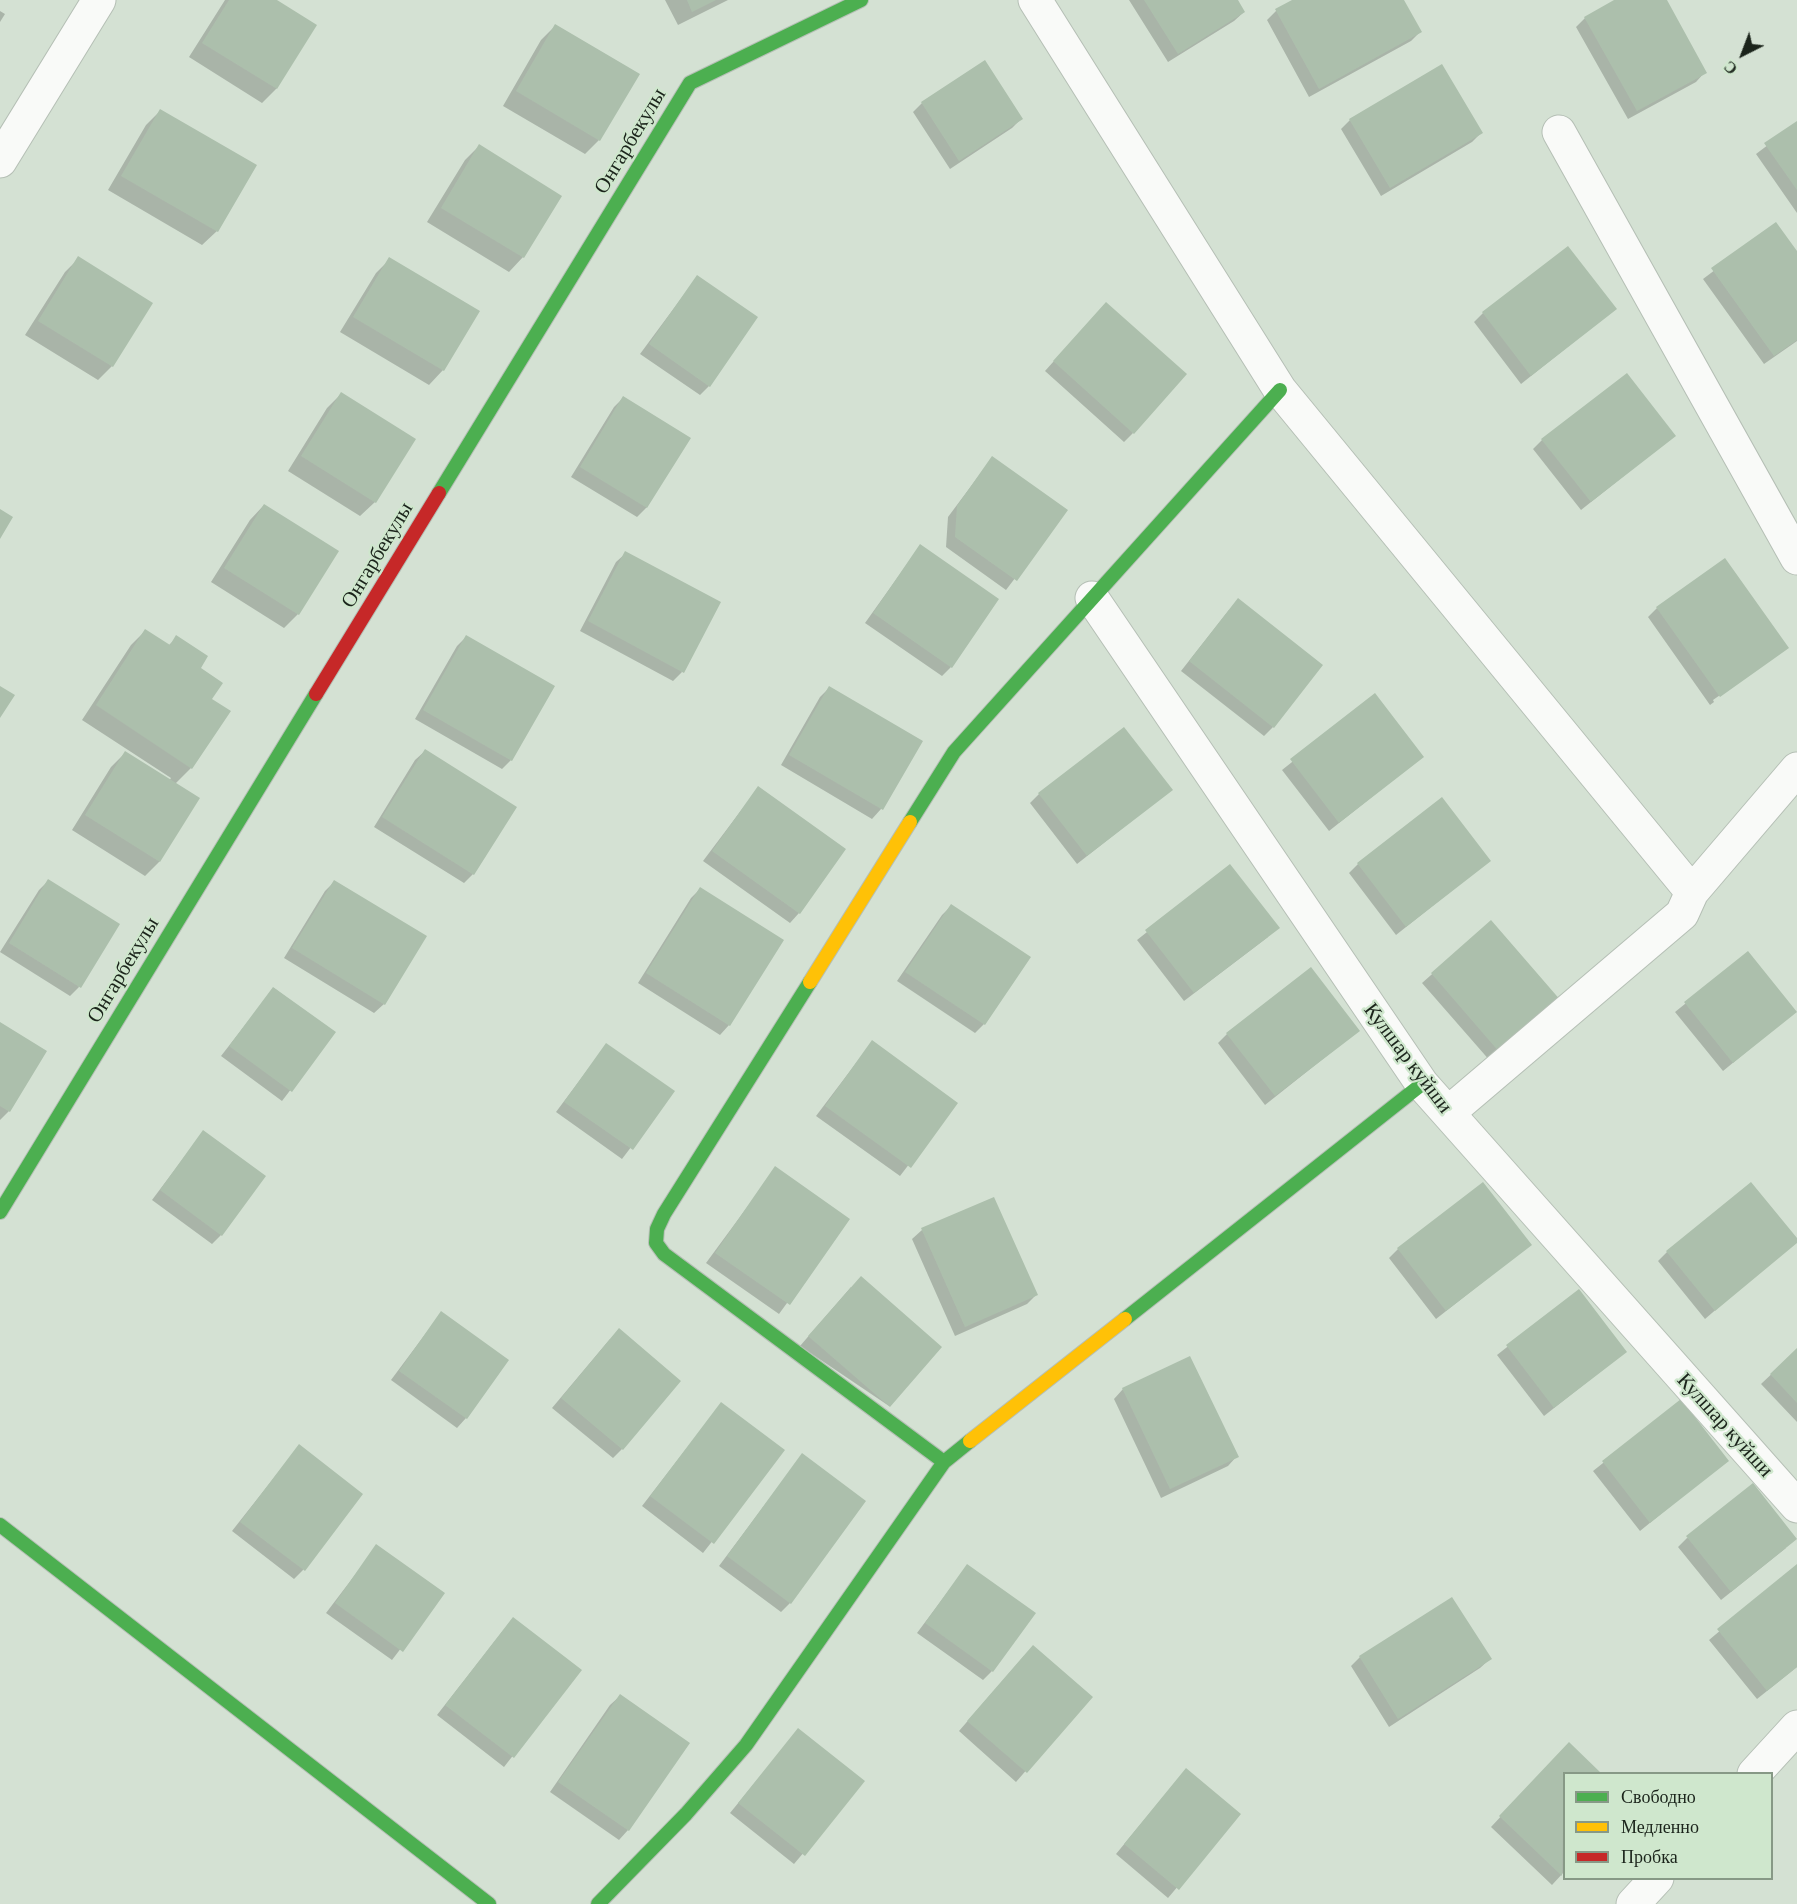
<!DOCTYPE html>
<html>
<head>
<meta charset="utf-8">
<style>
	body { margin:0 }
	#map { position:relative; width:1797px; height:1904px; overflow:hidden; background:#d4e1d3; font-family:"Crimson Pro",serif }
	canvas { display:block }
	.legend { position:absolute; left:1563px; top:1772px; width:210px; height:108px; box-sizing:border-box; background:#cfe7cd; border:2px solid #879986; margin:0; padding:8px 10px; list-style:none; font-size:18px; color:#1b241b }
	.legend li { display:flex; align-items:center; gap:12px; height:30px }
	.legend b { width:30px; border:2px solid #879986 }
	.north { position:absolute; left:1713px; top:24px; width:60px; height:60px; -webkit-text-stroke:4px #cfe7cd; paint-order:stroke; rotate:222deg; font-size:16px; font-weight:700; line-height:24px; text-align:center; color:#1b241b }
	.north::after { content:''; display:block; margin:auto; width:21px; height:27px; background:#1b241b; clip-path:polygon(50% 0,100% 100%,50% 72%,0 100%) }
</style>
</head>
<body>
<div id="map">
<canvas width="1797" height="1904"></canvas>
<ul class="legend">
<li><b style="height:8px;background:#4caf50"></b>Свободно</li>
<li><b style="height:8px;background:#ffc107"></b>Медленно</li>
<li><b style="height:8px;background:#c62828"></b>Пробка</li>
</ul>
<div class="north">С</div>
</div>
<script>
const ctx = document.querySelector('canvas').getContext('2d');
ctx.lineJoin = 'round';
function fillPath(path, color) { ctx.fillStyle = color; ctx.fill(path, 'evenodd'); }
const poly = rows => new Path2D(rows.map(r => 'M' + r).join(''));
function stroke(path, color, width, dash) { ctx.strokeStyle = color; ctx.lineWidth = width; ctx.lineCap = dash ? 'butt' : 'round'; ctx.setLineDash(dash || []); ctx.stroke(path); }
function label(font, color, halo, rows, align = 'center') {
  ctx.font = font + ' "Crimson Pro",serif'; ctx.lineWidth = 4.5; ctx.setLineDash([]); ctx.textBaseline = 'middle'; ctx.strokeStyle = halo; ctx.fillStyle = color; for (const [text, x, y, turn = 0] of rows) {
    ctx.save(); ctx.translate(x, y); ctx.rotate((+turn || 0) * Math.PI / 180); ctx.textAlign = isNaN(turn) ? turn : align; if (halo) ctx.strokeText(text, 0, 0); ctx.fillText(text, 0, 0); ctx.restore();
  }
}
fillPath(poly([
	[225,0,274,0,315,26,276,89,262,103,189,57],
	[665,0,728,0,678,25],
	[1129,0,1236,0,1244,12,1234,21,1168,62],
	[1295,0,1402,0,1420,32,1411,41,1309,97,1267,20,1276,11],
	[1618,0,1665,0,1705,72,1696,82,1628,119,1576,27,1585,18],
	[0,11,5,14,0,22],
	[555,26,599,140,585,154,503,106,541,40],
	[922,103,1021,119,1012,128,950,169,913,112],
	[160,111,217,231,202,245,108,190,146,125],
	[1350,120,1481,133,1472,142,1381,196,1341,129],
	[1797,123,1797,213,1756,154],
	[479,146,560,196,523,257,509,272,427,222,465,160],
	[1776,224,1797,253,1797,341,1764,364,1703,279],
	[79,258,112,366,98,380,25,335,65,272],
	[390,259,478,311,443,370,429,385,340,332,376,273],
	[697,277,709,386,700,395,640,354],
	[1615,309,1521,384,1474,322,1483,313],
	[1097,313,1133,433,1124,442,1045,371],
	[341,394,414,439,375,502,360,516,288,471,327,408],
	[623,398,688,438,646,508,637,517,571,477,614,407],
	[1674,436,1581,510,1533,449,1542,440],
	[992,458,1066,511,1006,590,946,547,948,517],
	[264,505,298,614,284,628,211,582,250,520],
	[920,546,951,667,942,676,865,623],
	[626,553,682,672,673,681,580,631,616,562],
	[1657,608,1787,648,1713,700,1714,702,1710,705,1648,617],
	[1229,610,1273,727,1264,736,1181,671],
	[145,631,168,646,177,637,199,668,210,699,191,768,175,784,198,799,159,862,145,876,72,830,111,767,125,753,169,781,171,778,82,720,131,645],
	[466,637,511,760,502,769,415,719,457,646],
	[829,688,921,742,881,809,872,819,781,765,820,697],
	[1375,696,1422,757,1329,831,1282,770],
	[425,751,473,874,464,883,374,827,415,760],
	[758,788,799,913,790,923,703,861],
	[1171,790,1077,864,1030,803,1039,794],
	[1489,861,1396,935,1349,873,1358,864],
	[1230,866,1268,937,1184,1001,1137,940],
	[48,881,79,987,70,996,0,952,39,890],
	[334,882,384,1004,374,1013,284,958,325,891],
	[700,889,729,1025,720,1035,638,983,691,898],
	[951,906,984,1024,975,1033,897,981,942,915],
	[1491,922,1560,1002,1491,1062,1422,983],
	[1748,953,1795,1012,1723,1071,1675,1012],
	[274,988,334,1033,282,1101,221,1056],
	[0,1024,9,1111,0,1120],
	[1358,1031,1265,1105,1218,1043,1227,1034],
	[872,1042,956,1103,900,1176,816,1116],
	[606,1045,673,1092,622,1159,556,1112],
	[203,1132,221,1235,212,1244,152,1200],
	[776,1168,848,1219,779,1314,706,1263],
	[993,1199,1036,1295,1027,1304,955,1336,912,1239,922,1230],
	[1797,1240,1705,1319,1658,1261,1667,1252],
	[1530,1245,1436,1319,1389,1258,1398,1249],
	[851,1287,889,1406,800,1346],
	[1578,1291,1625,1352,1544,1416,1497,1355],
	[441,1313,466,1418,457,1428,391,1380],
	[610,1339,622,1449,613,1458,552,1408],
	[1797,1350,1797,1422,1761,1384],
	[1123,1389,1237,1456,1228,1466,1161,1498,1114,1399],
	[1681,1401,1727,1460,1640,1531,1593,1471],
	[721,1404,783,1451,703,1553,642,1506],
	[299,1446,303,1570,294,1579,232,1531],
	[802,1455,790,1603,781,1612,719,1566],
	[1687,1538,1786,1548,1721,1600,1678,1547],
	[377,1546,443,1593,392,1660,326,1613],
	[967,1566,992,1671,983,1680,917,1633],
	[1797,1566,1797,1667,1757,1699,1709,1640],
	[513,1618,580,1670,504,1767,437,1715],
	[1024,1656,1090,1697,1016,1782,959,1731],
	[1360,1657,1490,1659,1480,1668,1389,1727,1351,1666],
	[620,1696,688,1743,628,1830,619,1840,550,1792,610,1705],
	[798,1730,863,1782,794,1864,730,1813],
	[1560,1753,1564,1774,1564,1872,1552,1885,1491,1827],
	[1177,1780,1239,1814,1168,1898,1116,1854]
]), '#0003');
fillPath(poly([
	[229,0,277,0,317,25,277,89,202,43],
	[687,0,716,0,692,12],
	[1144,0,1238,0,1245,12,1178,54],
	[1292,0,1404,0,1422,32,1319,89,1275,9],
	[1614,0,1667,0,1707,73,1637,111,1584,17],
	[555,24,640,74,600,141,516,91],
	[985,60,1023,119,959,161,921,102],
	[1442,64,1483,133,1390,188,1349,119],
	[160,109,257,165,218,232,121,176],
	[1797,121,1797,190,1764,143],
	[479,144,562,196,524,258,441,208],
	[1776,222,1797,251,1797,340,1774,356,1711,268],
	[1568,246,1617,309,1531,376,1482,312],
	[78,256,153,303,113,367,38,321],
	[389,257,480,311,444,371,353,317],
	[697,275,758,317,710,387,649,344],
	[1106,302,1187,374,1134,434,1053,361],
	[1627,373,1676,436,1591,502,1541,439],
	[341,392,416,439,376,503,301,456],
	[623,396,691,438,647,508,580,467],
	[992,456,1068,510,1017,581,955,537,957,506],
	[264,504,339,551,299,615,224,568],
	[0,509,13,517,0,539],
	[920,544,999,599,952,668,873,613],
	[625,551,721,602,684,673,588,621],
	[1725,558,1789,648,1720,697,1656,607],
	[1238,598,1323,665,1274,728,1189,661],
	[145,629,170,645,176,635,208,656,201,668,223,683,212,699,231,711,192,769,96,705],
	[466,635,555,686,512,761,423,710],
	[0,686,15,695,0,718],
	[829,686,923,741,883,810,789,755],
	[1375,693,1424,757,1339,823,1290,759],
	[1124,727,1173,790,1087,856,1038,793],
	[425,749,517,807,474,875,382,817],
	[125,751,200,798,160,862,85,815],
	[758,786,846,849,800,914,712,851],
	[1442,797,1491,861,1406,927,1357,863],
	[1230,864,1280,928,1194,993,1145,930],
	[48,879,120,924,81,988,9,943],
	[334,880,427,936,385,1005,292,948],
	[700,887,784,940,730,1026,646,973],
	[951,904,1031,957,985,1025,905,972],
	[1491,920,1562,1002,1501,1054,1431,973],
	[1748,951,1797,1012,1733,1063,1684,1002],
	[1311,967,1360,1031,1275,1096,1226,1033],
	[273,987,336,1032,292,1092,229,1046],
	[0,1022,47,1051,10,1112,0,1106],
	[872,1040,958,1103,911,1168,825,1106],
	[606,1043,675,1091,633,1150,564,1102],
	[203,1130,266,1176,222,1236,160,1190],
	[775,1166,850,1219,790,1305,715,1253],
	[1483,1182,1532,1245,1446,1311,1397,1248],
	[1751,1182,1797,1238,1797,1243,1715,1311,1666,1251],
	[994,1197,1038,1295,965,1327,921,1228],
	[861,1276,942,1347,890,1407,808,1336],
	[1579,1289,1627,1352,1554,1408,1506,1345],
	[441,1311,509,1360,467,1419,399,1371],
	[619,1328,681,1381,623,1450,561,1398],
	[1797,1348,1797,1403,1770,1374],
	[1190,1356,1239,1457,1170,1489,1122,1388],
	[1681,1399,1729,1461,1650,1523,1602,1461],
	[721,1402,785,1450,714,1544,650,1496],
	[299,1444,363,1494,305,1571,240,1522],
	[802,1453,866,1501,791,1604,727,1556],
	[1753,1483,1797,1539,1731,1592,1686,1536],
	[376,1544,445,1593,403,1652,335,1603],
	[967,1564,1036,1613,993,1672,925,1623],
	[1797,1564,1797,1667,1767,1691,1717,1629],
	[1452,1597,1492,1659,1398,1719,1359,1656],
	[513,1617,582,1670,514,1758,445,1705],
	[1033,1645,1093,1697,1027,1773,967,1721],
	[620,1694,690,1743,629,1831,558,1782],
	[798,1728,865,1781,805,1856,738,1803],
	[1569,1742,1602,1774,1564,1774,1562,1876,1499,1816],
	[1186,1768,1241,1814,1179,1890,1124,1844]
]), '#acbfac');
const street = poly([
	[1035,0,1280,390,1692,892],
	[1559,132,1797,558],
	[0,161,99,0],
	[1092,598,1422,1084,1797,1506],
	[1448,1113,1682,914,1692,892,1797,769],
	[1754,1774,1797,1727],
	[1633,1904,1657,1878]
]);
const fast = poly([
	[439,493,690,83,861,0],
	[910,822,954,752,1280,390],
	[810,982,664,1214,657,1229,656,1243,664,1254,944,1462],
	[0,1212,316,694],
	[1125,1319,1422,1084],
	[0,1525,489,1904],
	[598,1904,686,1814,746,1745,944,1462,970,1441]
]);
const slow = poly([
	[810,982,910,822],
	[970,1441,1125,1319]
]);
const jam = poly([
	[316,694,439,493]
]);
stroke(street, '#b5bfb5', 35);
stroke(fast, '#b5bfb5', 16);
stroke(slow, '#b5bfb5', 16);
stroke(jam, '#b5bfb5', 16);
stroke(street, '#f9faf8', 33);
stroke(fast, '#4caf50', 14);
stroke(slow, '#ffc107', 14);
stroke(jam, '#c62828', 14);
label('21px', '#1b241b', '#cfe7cd', [
	["Онгарбекулы",630,141,-59],
	["Онгарбекулы",377,555,-59],
	["Онгарбекулы",123,970,-59],
	["Кулшар куйши",1408,1058,53],
	["Кулшар куйши",1725,1425,48]
]);
</script>
</body>
</html>
